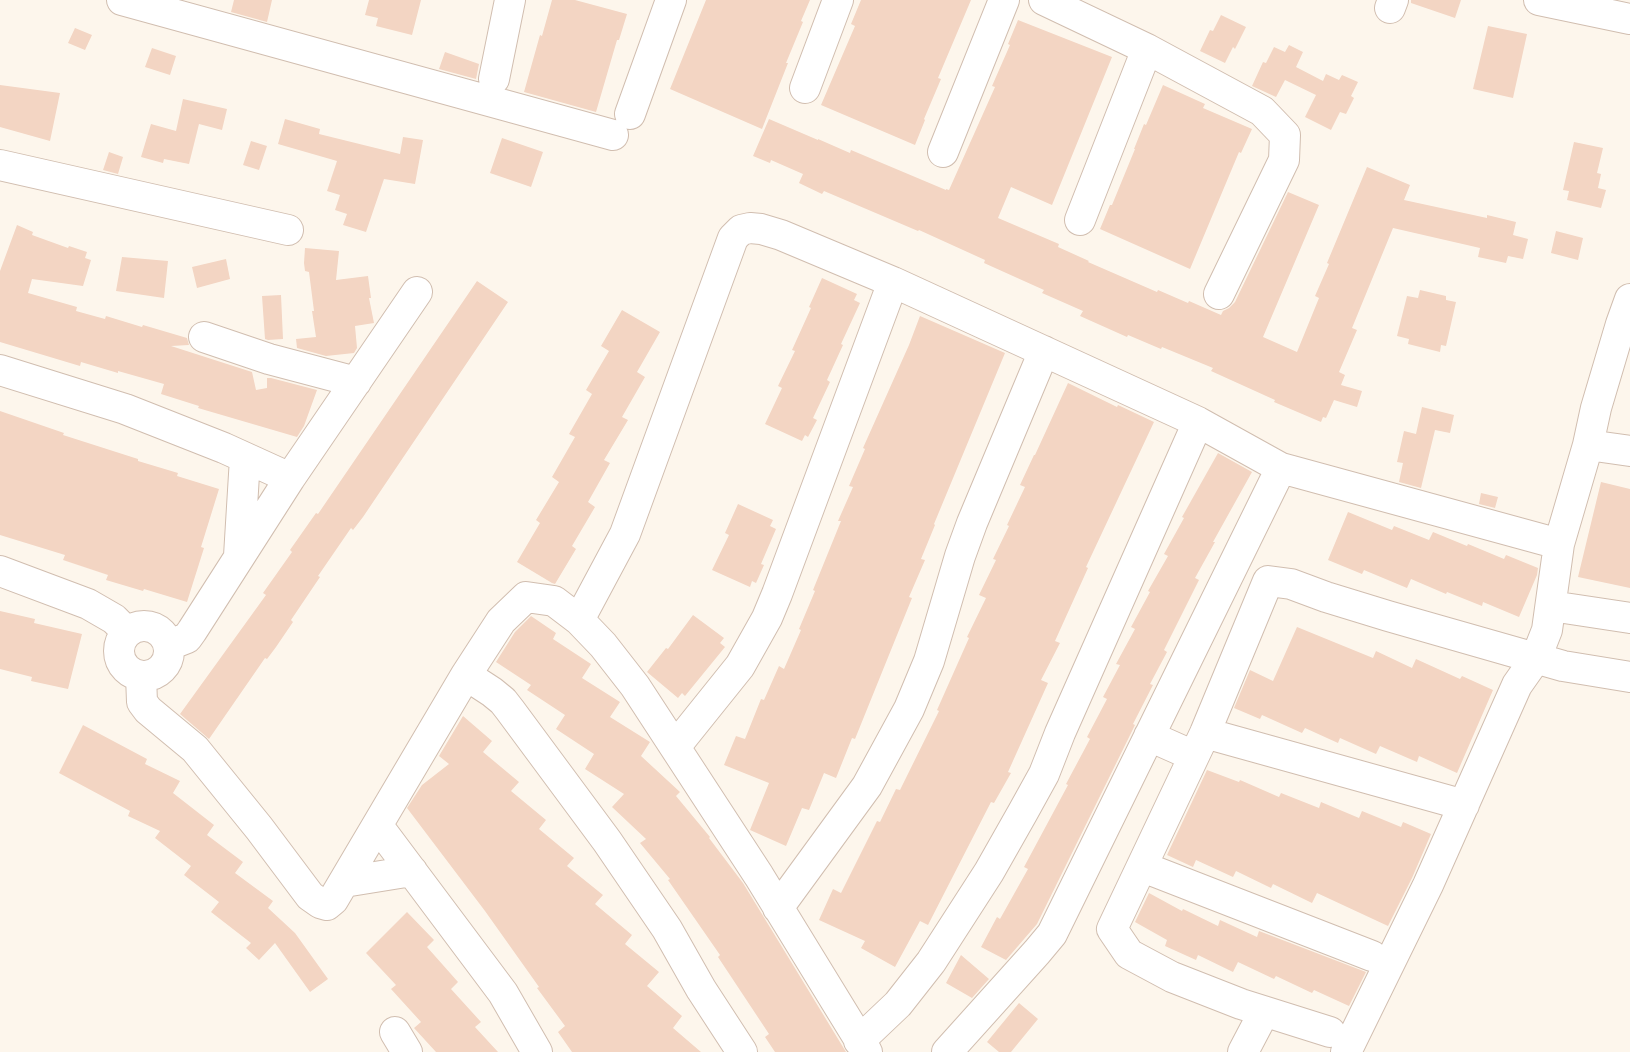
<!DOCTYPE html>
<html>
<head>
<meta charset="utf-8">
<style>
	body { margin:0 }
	canvas { display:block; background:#fdf6ec }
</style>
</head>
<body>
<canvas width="1630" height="1052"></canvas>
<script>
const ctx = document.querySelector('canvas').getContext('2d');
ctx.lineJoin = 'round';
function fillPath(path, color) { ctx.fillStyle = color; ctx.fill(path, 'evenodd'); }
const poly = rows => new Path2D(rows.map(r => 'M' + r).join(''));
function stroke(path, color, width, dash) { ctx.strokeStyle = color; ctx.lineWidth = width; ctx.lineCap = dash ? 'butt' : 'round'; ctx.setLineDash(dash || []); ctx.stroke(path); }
fillPath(poly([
	[234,0,272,0,267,22,231,12],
	[369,0,421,0,412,35,376,26,378,18,365,15],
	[552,0,575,0,627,14,619,40,617,40,596,112,524,92,540,35,542,36],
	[706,0,810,0,801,21,803,22,786,63,788,63,762,129,670,89],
	[861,0,971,0,938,78,941,79,924,119,925,120,915,145,821,105,855,26,851,24],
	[1411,0,1461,0,1455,18,1411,3],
	[1221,15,1246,27,1235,49,1233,47,1225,63,1200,51,1210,30,1213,31],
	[1018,20,1112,57,1052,205,1011,187,998,218,1059,244,1058,247,1089,261,1088,262,1157,292,1158,290,1188,303,1189,301,1221,315,1223,311,1229,308,1235,302,1288,192,1319,205,1263,337,1297,352,1319,298,1315,296,1329,264,1327,263,1367,167,1410,185,1404,200,1487,218,1487,215,1516,222,1513,235,1528,239,1523,259,1508,256,1506,263,1478,257,1480,248,1393,228,1352,328,1357,330,1339,372,1345,375,1341,385,1362,391,1357,407,1334,400,1326,418,1323,417,1321,422,1274,402,1275,400,1211,371,1213,368,1162,347,1161,349,1128,335,1127,337,1080,316,1083,311,1042,293,1044,290,984,263,985,260,919,230,918,231,824,191,822,194,799,183,803,174,771,160,770,163,753,156,769,119,818,140,818,139,850,153,851,150,946,190,946,189,949,190,995,87,992,86,1010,45,1008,44],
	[1488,26,1527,34,1513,98,1473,89],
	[75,28,92,35,85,50,68,43],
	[1289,45,1303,52,1296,67,1323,81,1326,74,1339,80,1342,75,1358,82,1351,96,1354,98,1346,114,1340,112,1331,130,1305,117,1316,95,1285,80,1276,97,1252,86,1263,62,1266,63,1274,47,1285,52],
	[152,48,176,56,170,75,145,67],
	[445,52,479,64,476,79,439,69],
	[0,85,60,93,50,141,0,127],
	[1163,85,1205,104,1203,108,1252,129,1241,153,1239,152,1190,269,1100,229,1110,205,1112,205,1135,149,1134,149,1144,124,1146,125],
	[183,99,227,109,222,130,199,124,189,164,164,159,163,163,141,157,151,124,176,131],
	[285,119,320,129,319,134,400,154,403,137,423,140,415,184,384,179,366,232,343,225,347,214,335,210,340,195,327,191,337,161,278,144],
	[502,138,543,152,531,187,490,173],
	[251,141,267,146,259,170,243,165],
	[1574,142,1603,148,1597,173,1601,174,1598,188,1606,190,1601,208,1567,200,1569,191,1563,190],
	[109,152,123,157,118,174,103,170],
	[17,225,33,232,32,235,68,248,69,246,87,252,85,258,91,260,83,286,32,279,28,293,77,307,76,311,105,319,106,316,142,327,143,325,187,338,189,345,171,346,252,372,256,390,267,388,267,378,271,378,317,390,304,426,297,437,198,408,199,406,161,394,164,384,118,371,118,373,81,362,80,366,0,342,0,271],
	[1556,231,1583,238,1578,260,1551,253],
	[305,248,339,251,336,280,368,276,371,298,369,298,374,323,355,326,357,348,354,353,326,356,297,348,296,339,316,337,312,311,314,311,309,272,305,271,304,263],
	[122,257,168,261,164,298,116,291],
	[226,259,230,279,197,288,192,267],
	[822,278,857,294,854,300,860,303,841,344,843,345,827,380,830,382,813,418,817,420,808,437,805,435,802,441,765,424,782,388,778,386,795,351,792,350,811,308,809,307],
	[477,281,508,302,363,517,353,530,351,528,318,576,320,577,291,620,293,622,276,647,267,659,265,658,209,739,180,714,266,595,263,593,292,552,290,550,316,513,318,514],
	[1420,290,1446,296,1446,300,1456,302,1446,346,1441,345,1440,352,1408,344,1409,339,1397,336,1407,296,1418,298],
	[281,295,283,339,268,340,265,339,262,296],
	[622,310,660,332,637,372,645,377,622,417,628,420,604,460,610,463,588,502,595,507,572,546,576,549,555,584,552,583,517,562,540,523,536,520,559,482,552,477,575,437,569,434,592,394,586,390,609,351,601,346],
	[920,316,1005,353,934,524,935,525,921,559,925,560,909,597,912,598,855,739,852,738,836,778,824,773,809,810,802,808,786,846,750,830,769,783,724,765,736,736,745,739,761,699,764,700,779,666,784,669,801,630,799,629,815,591,813,590,841,521,838,521,853,487,849,486,865,449,863,448,909,345],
	[1068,383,1117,407,1118,405,1154,422,1086,567,1088,568,1055,641,1060,643,1041,680,1048,683,1008,772,1011,773,994,803,991,802,928,925,920,921,895,967,861,948,865,941,819,920,833,889,841,893,877,821,880,822,896,789,900,790,939,711,937,710,969,638,967,637,986,598,979,595,996,560,993,559,1009,526,1007,525,1025,487,1020,485,1034,455,1035,455],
	[1422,407,1454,415,1450,433,1435,430,1421,488,1399,482,1403,463,1397,462,1404,431,1416,434],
	[0,411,64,433,63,435,138,459,138,461,178,473,177,476,219,489,201,547,204,548,187,602,144,589,143,591,106,580,108,575,63,560,65,555,0,535],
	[1218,453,1252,472,1213,542,1215,542,1195,578,1199,580,1164,650,1167,652,1150,684,1153,685,1133,724,1135,725,1037,924,1006,960,981,947,997,917,1000,919,1028,869,1024,867,1068,785,1066,784,1090,739,1087,737,1107,699,1103,697,1120,665,1116,664,1135,629,1131,627,1150,592,1148,591,1168,556,1164,554,1184,518,1182,517],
	[1601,482,1630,489,1630,588,1578,577],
	[1481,493,1498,497,1495,508,1479,504],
	[738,504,773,520,770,526,776,529,761,564,764,565,756,583,752,581,750,587,712,570,729,535,725,533],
	[1348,512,1392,530,1394,526,1429,540,1433,532,1467,546,1468,544,1504,559,1506,555,1538,568,1537,575,1519,617,1483,602,1482,606,1447,592,1446,594,1411,579,1407,588,1364,570,1362,574,1328,560],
	[0,611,35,619,34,623,82,634,68,689,31,681,32,677,0,669],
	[693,615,724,638,720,643,725,647,685,696,682,693,678,698,647,672,666,648,668,649],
	[531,616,556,633,553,639,591,664,582,678,620,702,610,717,650,742,641,756,680,792,676,796,710,837,709,838,743,883,846,1052,775,1052,765,1037,769,1034,718,957,720,955,668,880,670,879,640,843,646,839,612,807,624,794,585,769,594,754,556,729,565,715,527,690,531,685,496,662,515,632],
	[1297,627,1373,658,1376,651,1412,668,1416,659,1460,679,1462,676,1493,690,1457,773,1419,756,1417,762,1380,746,1376,754,1340,738,1338,743,1305,728,1302,733,1262,715,1260,719,1234,708,1250,670,1273,681],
	[463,716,492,741,483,752,519,782,511,791,546,820,539,829,574,858,567,866,603,895,595,904,632,935,625,944,659,972,647,986,682,1016,673,1028,701,1052,572,1052,558,1032,565,1026,537,988,539,987,485,911,407,808,422,785,449,764,439,756],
	[83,725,147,759,145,764,180,781,173,793,214,825,207,835,243,862,235,873,273,901,268,908,295,933,328,979,310,992,275,943,259,960,246,948,251,943,211,912,219,902,184,875,191,866,155,838,160,831,128,816,130,811,59,773],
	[1207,770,1239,782,1240,780,1279,797,1281,793,1319,808,1321,802,1359,818,1362,811,1401,827,1403,822,1431,834,1412,878,1388,926,1317,893,1312,903,1273,884,1271,888,1236,871,1233,877,1196,860,1193,867,1167,855],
	[1149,893,1182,911,1183,909,1218,926,1220,920,1257,937,1259,931,1366,972,1349,1006,1314,990,1312,993,1276,976,1274,979,1238,962,1233,972,1198,955,1196,960,1165,946,1167,940,1135,922],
	[407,912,434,940,427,947,458,982,451,989,481,1022,475,1027,498,1052,436,1052,414,1028,421,1022,391,989,396,985,366,953],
	[961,955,989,979,972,998,946,983],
	[1019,1003,1038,1019,1011,1052,999,1052,987,1042]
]), '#f3d5c3');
const minor = poly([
	[122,0,613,135],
	[1044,0,1147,49,1262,111,1285,135,1284,160,1219,294],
	[1539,0,1630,19],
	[1390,8,1393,0],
	[494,79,510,0],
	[805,88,838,0],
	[630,114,671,0],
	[943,152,1004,0],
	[0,165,288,230],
	[1080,220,1147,49],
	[204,337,269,359,356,382],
	[0,370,125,409,224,448,290,478],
	[1588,445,1630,451],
	[239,556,245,458],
	[0,571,88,604,114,619,127,632],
	[1551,606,1630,618],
	[579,620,625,534,733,238,741,230,750,228,761,229,781,235,893,282,1198,422,1281,468,1559,544],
	'119 651a25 25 0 1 1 50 0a25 25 0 1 1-50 0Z',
	[169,645,187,638,192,631,290,478,417,292],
	[466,675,492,692,503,701,510,710,607,841,667,929,701,989,742,1052],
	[141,676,142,702,148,710,195,749,259,828,310,896,320,903,327,905,333,900,466,675,501,621,526,597,554,601,579,620,603,645,635,686,759,876,867,1052],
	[1205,733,1464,805],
	[1149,736,1194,756],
	[675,747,740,666,767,618,777,594,893,282],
	[378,826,503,993,537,1052],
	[1143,867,1372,956],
	[344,882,412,871],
	[778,908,867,786,909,709,929,661,960,556,972,523,1044,351],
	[395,1032,407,1052],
	[1330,1032,1241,1004,1172,977,1129,954,1112,929,1205,733,1268,581,1291,584,1326,597,1388,616,1563,666,1630,677],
	[859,1041,898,1004,931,962,989,872,1023,812,1044,774,1060,733,1198,422],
	[947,1052,1037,952,1052,934,1281,468],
	[1243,1052,1264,1012],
	[1346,1052,1428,885,1517,685,1536,658,1547,630,1559,544,1588,445,1596,408,1621,324,1630,299]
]);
stroke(minor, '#d1beb0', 32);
stroke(minor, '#fff', 30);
</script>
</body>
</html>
